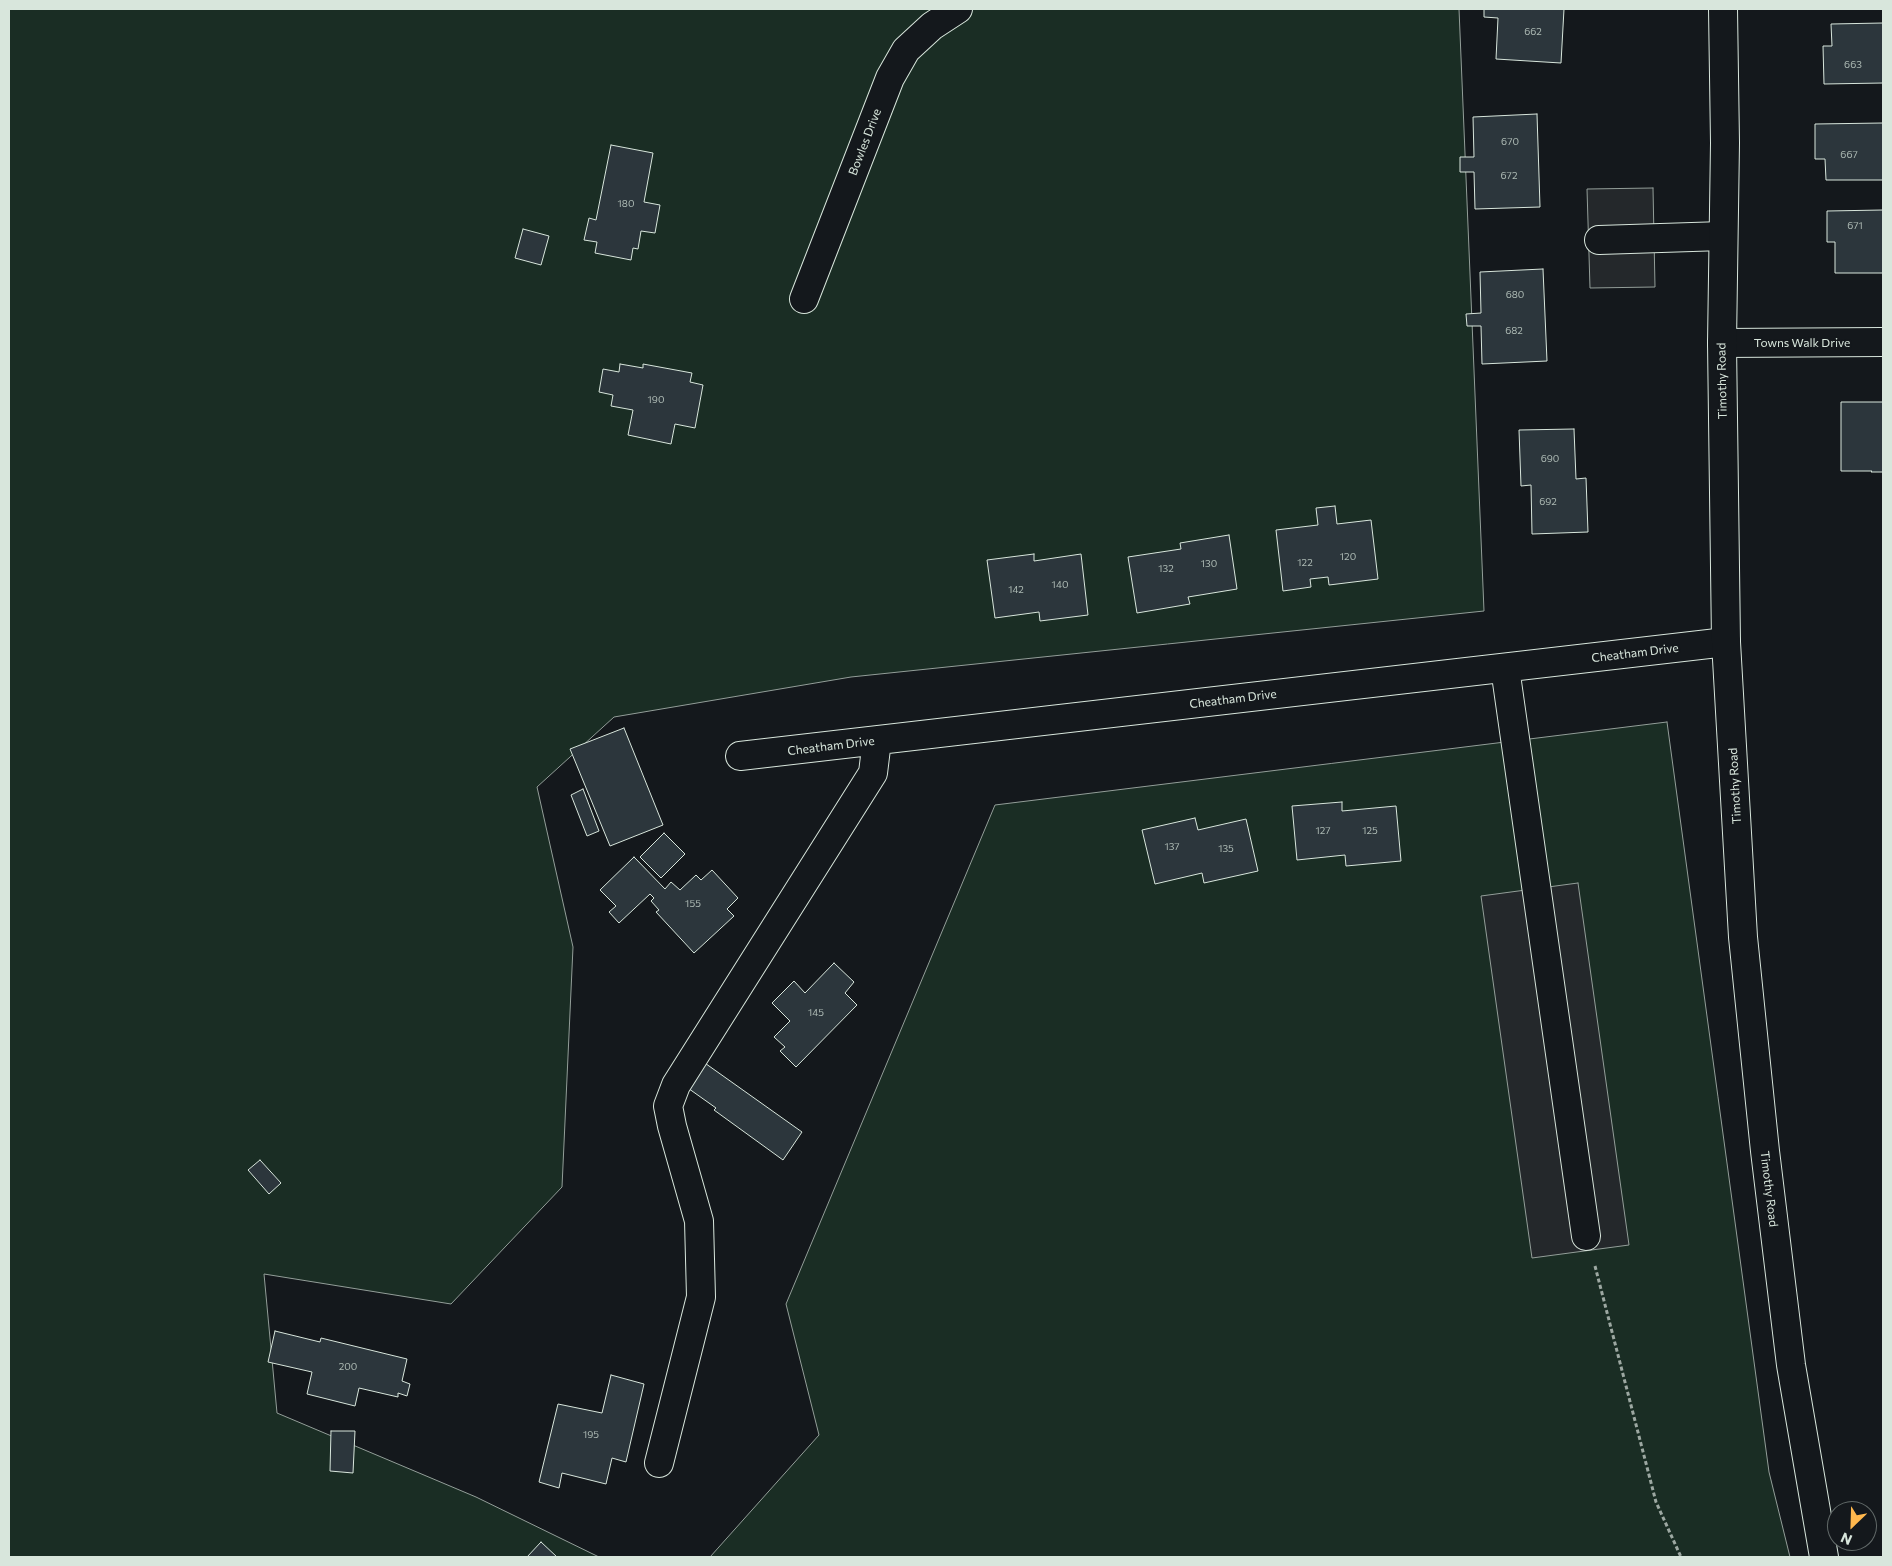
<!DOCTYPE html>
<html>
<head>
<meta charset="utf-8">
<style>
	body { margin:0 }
	#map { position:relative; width:1892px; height:1566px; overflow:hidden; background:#14181c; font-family:Commissioner,sans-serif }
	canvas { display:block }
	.frame { position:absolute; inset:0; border:10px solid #d8e6dc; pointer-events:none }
	.north { position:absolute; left:1827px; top:1501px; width:50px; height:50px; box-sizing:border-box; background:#14181c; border:1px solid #626a69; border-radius:50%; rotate:204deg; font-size:14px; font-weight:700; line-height:20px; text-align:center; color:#d8e6dc }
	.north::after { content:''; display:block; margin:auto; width:18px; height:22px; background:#ffb74d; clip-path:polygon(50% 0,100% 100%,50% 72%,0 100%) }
</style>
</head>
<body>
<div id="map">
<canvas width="1892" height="1566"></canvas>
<div class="frame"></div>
<div class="north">N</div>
</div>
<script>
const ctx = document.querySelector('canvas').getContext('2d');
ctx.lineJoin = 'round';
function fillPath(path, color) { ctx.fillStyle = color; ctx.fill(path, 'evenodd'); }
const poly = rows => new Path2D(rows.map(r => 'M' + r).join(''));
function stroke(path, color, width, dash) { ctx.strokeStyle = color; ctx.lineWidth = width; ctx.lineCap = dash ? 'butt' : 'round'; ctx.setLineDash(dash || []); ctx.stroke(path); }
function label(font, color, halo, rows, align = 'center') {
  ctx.font = font + ' Commissioner,sans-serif'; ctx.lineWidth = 4; ctx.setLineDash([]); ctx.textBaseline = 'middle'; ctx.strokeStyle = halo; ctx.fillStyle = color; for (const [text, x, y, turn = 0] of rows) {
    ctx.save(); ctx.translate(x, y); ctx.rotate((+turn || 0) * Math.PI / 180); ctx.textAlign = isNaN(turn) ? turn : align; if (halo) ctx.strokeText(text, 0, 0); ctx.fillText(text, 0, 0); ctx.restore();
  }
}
const green = poly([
	[9,9,1459,9,1484,611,851,677,614,717,537,787,573,947,562,1187,451,1304,264,1274,277,1413,476,1497,599,1557,9,1557,9,9],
	[1667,722,1769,1472,1790,1557,710,1557,819,1435,786,1304,995,805,1667,722]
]);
fillPath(green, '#1a2d24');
stroke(green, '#939e99', 1);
const parking = poly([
	[1653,188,1655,287,1590,288,1587,189,1653,188],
	[1578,883,1629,1245,1532,1258,1481,896,1578,883]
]);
fillPath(parking, '#24282b');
stroke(parking, '#939e99', 1);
const building = poly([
	[1484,9,1564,9,1561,63,1496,59,1498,18,1484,17,1484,9],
	[1883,23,1883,83,1824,84,1823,46,1832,46,1831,24,1883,23],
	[1537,114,1540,207,1475,209,1474,172,1460,172,1460,157,1474,157,1473,117,1537,114],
	[1883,123,1883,180,1826,180,1825,159,1815,159,1815,124,1883,123],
	[611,145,653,153,644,202,660,205,655,233,641,231,638,249,633,248,631,260,595,253,597,242,584,240,589,218,596,220,611,145],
	[1883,210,1883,273,1835,273,1835,242,1827,242,1827,211,1883,210],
	[523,229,549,236,541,265,515,258,523,229],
	[1543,269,1547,361,1482,364,1481,326,1467,326,1466,314,1481,313,1480,272,1543,269],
	[620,364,643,368,643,364,692,373,690,382,703,385,695,428,675,424,671,444,628,435,633,410,611,406,613,395,599,392,603,369,619,372,620,364],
	[1883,395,1883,472,1871,472,1872,471,1841,471,1841,402,1883,402,1883,395],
	[1574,429,1576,479,1586,478,1588,532,1532,534,1531,485,1521,486,1519,430,1574,429],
	[1335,506,1337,524,1371,520,1378,579,1329,585,1328,577,1310,579,1311,587,1283,591,1276,530,1318,525,1316,508,1335,506],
	[1229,535,1237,589,1188,597,1190,604,1137,613,1128,557,1181,549,1180,543,1229,535],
	[1034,554,1034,561,1081,554,1088,615,1040,621,1039,612,995,618,987,560,1034,554],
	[624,728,663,825,610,846,570,749,624,728],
	[583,789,599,831,587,836,571,795,583,789],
	[1342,802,1342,811,1396,806,1401,861,1346,866,1345,855,1297,860,1292,806,1342,802],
	[1195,818,1198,830,1246,819,1258,871,1204,883,1202,873,1155,884,1142,830,1195,818],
	[664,833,685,854,661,878,640,857,664,833],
	[634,857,665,889,671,882,680,890,696,875,701,880,712,870,738,898,727,909,734,916,694,953,656,912,659,910,651,901,654,898,650,894,619,923,609,912,616,906,600,890,634,857],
	[834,963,854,982,845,993,857,1005,796,1067,780,1051,785,1047,774,1037,790,1021,772,1003,794,981,805,993,834,963],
	[702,1061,802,1132,783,1160,714,1110,716,1108,685,1086,702,1061],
	[260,1160,281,1183,269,1194,248,1170,260,1160],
	[275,1331,320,1342,321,1338,407,1359,402,1381,410,1384,407,1396,398,1393,398,1397,359,1388,355,1406,307,1394,312,1372,268,1362,275,1331],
	[611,1375,644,1384,626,1462,612,1458,606,1484,562,1473,559,1488,539,1482,558,1404,602,1413,611,1375],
	[331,1431,355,1431,353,1473,330,1471,331,1431],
	[541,1542,557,1557,527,1557,541,1542]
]);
fillPath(building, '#2c363c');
stroke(building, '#d8e6dc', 1);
const minor = poly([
	[1599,240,1723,236],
	[804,299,890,78,906,50,932,26,958,9],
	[1722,343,1883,342],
	[1505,668,1586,1236],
	[740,756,1726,642],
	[659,1463,701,1297,699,1221,672,1126,668,1106,676,1085,873,773,877,740]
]);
const major = poly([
	[1723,9,1725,143,1722,343,1726,642,1743,937,1765,1151,1791,1365,1824,1557]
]);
stroke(minor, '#d8e6dc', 30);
stroke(major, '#d8e6dc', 30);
stroke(poly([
	[1595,1266,1656,1502,1681,1557]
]), '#9da8a2', 3, [4, 2.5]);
stroke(minor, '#14181c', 28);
stroke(major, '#14181c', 28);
label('10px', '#adbab4', null, [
	["662",1533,32],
	["663",1853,65],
	["670",1510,142],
	["667",1849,155],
	["672",1509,176],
	["180",626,204],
	["671",1855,226],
	["680",1515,295],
	["682",1514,331],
	["190",656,400],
	["690",1550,459],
	["692",1548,502],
	["120",1348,557],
	["122",1305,563],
	["130",1209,564],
	["132",1166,569],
	["140",1060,585],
	["142",1016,590],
	["127",1323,831],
	["125",1370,831],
	["137",1172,847],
	["135",1226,849],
	["155",693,904],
	["145",816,1013],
	["200",348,1367],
	["195",591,1435]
]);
label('12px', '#d8e6dc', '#14181c', [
	["Bowles Drive",865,142,-69],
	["Towns Walk Drive",1802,343],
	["Timothy Road",1722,381,-91],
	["Cheatham Drive",1635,653,-7],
	["Cheatham Drive",1233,699,-7],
	["Cheatham Drive",831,746,-7],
	["Timothy Road",1735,786,-93],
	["Timothy Road",1769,1189,83]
]);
</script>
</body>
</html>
